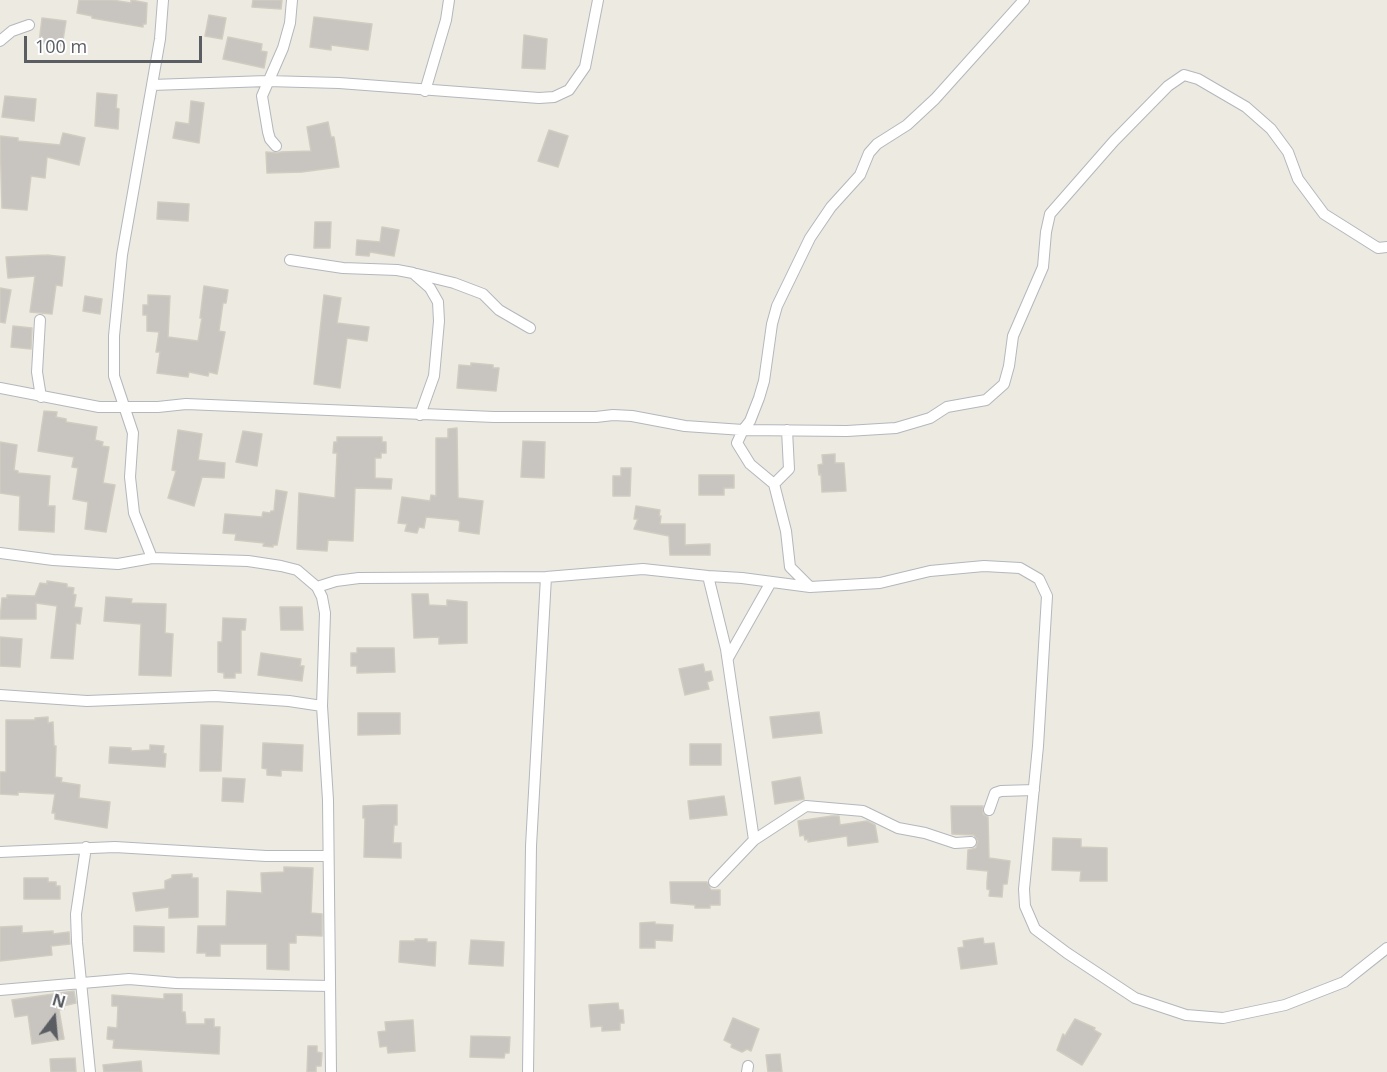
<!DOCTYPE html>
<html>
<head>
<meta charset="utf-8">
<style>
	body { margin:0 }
	#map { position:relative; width:1387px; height:1072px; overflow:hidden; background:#eceae1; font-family:"Open Sans",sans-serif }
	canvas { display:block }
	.north { position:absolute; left:24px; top:988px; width:60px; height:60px; -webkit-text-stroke:4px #fff; paint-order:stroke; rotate:16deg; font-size:16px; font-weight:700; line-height:24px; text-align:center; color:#5a5d62 }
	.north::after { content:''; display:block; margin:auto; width:21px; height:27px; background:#5a5d62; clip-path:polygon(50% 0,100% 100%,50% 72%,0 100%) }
	.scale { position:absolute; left:24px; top:36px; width:178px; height:27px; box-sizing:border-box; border:3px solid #5a5d62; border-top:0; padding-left:8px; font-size:18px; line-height:21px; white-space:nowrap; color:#5a5d62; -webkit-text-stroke:4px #fff; paint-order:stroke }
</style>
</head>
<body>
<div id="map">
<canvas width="1387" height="1072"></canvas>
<div class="north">N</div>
<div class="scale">100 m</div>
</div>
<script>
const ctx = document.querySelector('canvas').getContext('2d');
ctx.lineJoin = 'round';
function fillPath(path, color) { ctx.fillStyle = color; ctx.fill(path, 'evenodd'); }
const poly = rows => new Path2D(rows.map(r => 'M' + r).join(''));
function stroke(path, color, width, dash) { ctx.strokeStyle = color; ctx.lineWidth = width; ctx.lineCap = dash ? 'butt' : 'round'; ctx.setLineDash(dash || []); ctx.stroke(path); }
const building = poly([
	[79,0,112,0,131,3,131,0,147,3,146,24,143,24,143,27,92,18,92,16,77,13,79,0],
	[253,0,282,0,281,9,252,7,253,0],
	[209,15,226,18,222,39,205,36,209,15],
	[314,17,372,24,368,50,331,45,331,50,310,47,314,17],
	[42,18,66,21,62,46,39,43,42,18],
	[524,35,547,39,545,69,522,68,524,35],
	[228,37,262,44,261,51,267,52,264,68,223,59,228,37],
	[97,93,117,95,116,108,119,109,118,129,95,126,97,93],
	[5,96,36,99,34,121,2,117,5,96],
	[191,101,204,103,199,143,173,138,176,122,189,124,191,101],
	[328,122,331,137,334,137,339,167,302,172,267,173,266,152,277,153,281,152,311,151,307,127,328,122],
	[549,130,568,136,558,167,538,161,549,130],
	[63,133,85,138,79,165,47,157,45,178,31,176,27,210,2,208,0,136,18,138,18,141,60,145,63,133],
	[158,202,189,204,188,221,157,219,158,202],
	[315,222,331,222,330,248,314,248,315,222],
	[382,227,399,230,394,256,370,252,369,256,356,255,357,240,380,242,382,227],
	[47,255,65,257,62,286,56,285,52,314,30,312,35,276,8,278,6,257,47,255],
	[204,286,228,290,226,303,223,303,219,331,225,332,217,374,209,372,208,376,189,372,188,377,157,373,160,352,156,352,159,332,147,331,147,315,143,315,143,305,148,305,148,295,170,296,168,337,198,341,202,318,200,318,204,286],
	[0,288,11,290,5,323,0,322,0,288],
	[324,295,341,298,337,323,369,327,367,341,347,338,340,388,314,384,324,295],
	[85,296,102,299,100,314,83,311,85,296],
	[13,326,32,328,31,349,11,347,13,326],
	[471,363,493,365,493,368,499,368,496,391,457,388,459,365,471,366,471,363],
	[44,411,57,412,56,417,66,419,66,422,97,427,95,440,103,442,102,446,109,447,103,483,115,485,106,532,85,529,88,502,73,499,78,468,72,467,74,457,38,451,44,411],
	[457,428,458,498,483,501,479,534,459,531,460,522,458,520,426,517,424,528,419,527,417,533,405,531,407,524,398,523,402,497,430,501,431,495,436,496,436,438,448,438,448,429,457,428],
	[178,430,202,434,198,460,225,463,224,478,202,477,194,506,168,498,176,471,172,470,178,430],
	[243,431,262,434,257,466,236,462,243,431],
	[337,437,382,437,382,442,386,442,386,453,381,453,381,458,375,458,375,478,392,479,391,489,355,488,353,541,328,540,327,551,297,549,299,493,335,498,337,453,333,453,334,442,337,442,337,437],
	[523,441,545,442,544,478,521,477,523,441],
	[0,442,17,445,14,470,18,471,18,473,50,476,48,506,55,506,54,532,19,530,20,496,0,493,0,442],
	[835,454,835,463,844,463,846,491,822,492,821,474,819,475,818,465,823,464,822,455,835,454],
	[621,468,631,468,630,496,613,496,613,476,621,476,621,468],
	[699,475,734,475,734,488,724,488,724,495,699,495,699,475],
	[276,490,287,492,277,545,273,545,273,547,263,546,264,543,235,540,236,534,223,533,225,514,262,517,263,512,270,513,271,511,274,511,276,490],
	[636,506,660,510,659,516,661,516,660,524,685,524,685,545,710,544,710,555,670,555,669,536,634,529,638,519,634,519,636,506],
	[47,581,67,584,67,587,74,588,73,594,76,595,74,607,82,608,80,624,76,623,73,659,51,658,57,606,36,603,36,619,0,619,2,598,7,598,7,595,35,596,40,583,47,584,47,581],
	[412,594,428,594,429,605,447,606,447,600,467,602,467,643,439,644,439,637,414,638,412,594],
	[106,597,132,599,131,603,166,604,165,633,173,634,171,676,139,675,141,624,104,621,106,597],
	[280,607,302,607,303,630,281,630,280,607],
	[223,618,246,619,245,630,241,630,241,673,235,673,235,678,224,678,224,673,218,672,218,642,222,642,223,618],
	[0,637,22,639,20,667,0,666,0,637],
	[357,648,394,648,395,672,357,673,357,666,351,666,351,653,357,653,357,648],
	[261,653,301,659,300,666,304,666,302,681,258,675,261,653],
	[703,664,705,672,711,671,713,680,707,682,709,689,685,695,679,669,703,664],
	[819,712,822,733,773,738,770,717,819,712],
	[358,713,400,713,400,734,358,735,358,713],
	[48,717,48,723,53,722,54,746,56,746,55,777,62,778,61,782,80,785,79,798,110,802,107,828,55,819,55,813,52,813,55,794,18,792,18,795,0,794,0,772,6,772,6,720,35,720,35,718,48,717],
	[201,725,223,726,221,771,200,771,201,725],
	[263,743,303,745,302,771,281,770,281,776,267,775,267,769,262,768,263,743],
	[690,744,721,744,721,765,690,765,690,744],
	[150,745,164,746,163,753,166,754,165,767,109,763,110,747,131,748,131,751,150,750,150,745],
	[800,777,804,799,775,804,772,782,800,777],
	[223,778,245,779,243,802,222,801,223,778],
	[724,796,727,815,690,819,688,801,724,796],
	[382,805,397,805,397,825,394,825,393,843,401,843,401,858,364,857,365,818,363,818,363,806,382,805],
	[951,806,983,806,983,814,988,817,989,858,1010,861,1007,884,1003,884,1002,897,989,896,990,890,987,889,987,882,988,871,967,869,968,850,976,848,978,841,974,835,952,834,951,806],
	[832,816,839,816,840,825,867,821,875,825,878,842,848,846,847,836,808,842,808,839,805,840,804,835,800,836,798,821,832,816],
	[1053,838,1081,839,1081,847,1107,848,1107,881,1080,881,1081,871,1052,870,1053,838],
	[284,867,313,868,311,913,322,914,322,936,296,935,296,943,289,943,289,970,267,969,267,944,220,944,220,956,206,956,206,953,197,953,198,926,226,926,227,891,262,893,261,873,284,872,284,867],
	[192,874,192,878,198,878,198,917,169,918,169,907,136,911,133,893,165,889,165,881,172,878,172,875,192,874],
	[24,878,48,878,48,882,56,882,56,886,60,886,60,899,24,899,24,878],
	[670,882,707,882,711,890,720,890,720,905,710,905,710,908,695,908,695,905,671,903,670,882],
	[655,922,655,924,673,925,672,941,655,940,655,948,640,948,640,923,655,922],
	[22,926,22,933,53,931,53,934,69,932,70,944,51,946,52,955,0,961,0,927,22,926],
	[134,926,164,927,164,952,134,951,134,926],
	[983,938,984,944,994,943,997,964,961,969,958,948,964,947,963,941,983,938],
	[415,939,427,939,427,942,436,942,435,966,399,962,400,941,415,941,415,939],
	[471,940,504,942,503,966,469,964,471,940],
	[74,991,76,1003,63,1006,64,1009,59,1010,64,1039,32,1044,28,1015,15,1017,12,1000,74,991],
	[164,994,182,994,182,1012,185,1012,186,1024,205,1024,205,1019,214,1019,214,1027,220,1027,219,1054,113,1048,114,1040,107,1039,108,1027,117,1028,118,1006,112,1006,112,995,164,999,164,994],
	[618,1003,619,1010,623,1010,624,1023,620,1023,620,1030,602,1031,602,1026,591,1027,589,1005,618,1003],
	[733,1018,759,1029,751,1051,747,1049,742,1052,731,1047,732,1044,724,1040,733,1018],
	[1075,1019,1095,1028,1094,1030,1101,1034,1082,1065,1057,1050,1063,1034,1065,1036,1075,1019],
	[413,1020,415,1051,388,1053,387,1046,380,1047,378,1032,386,1031,385,1022,413,1020],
	[471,1036,510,1037,509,1053,505,1053,504,1058,470,1057,471,1036],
	[308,1046,317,1046,317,1052,322,1053,321,1066,316,1066,316,1072,307,1072,308,1046],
	[780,1054,782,1072,768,1072,766,1055,780,1054],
	[75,1058,76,1072,51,1072,50,1059,75,1058],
	[141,1061,142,1072,104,1072,103,1065,141,1061]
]);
fillPath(building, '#c8c4bf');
stroke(building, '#d1ccc0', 1.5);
const street = poly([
	[0,41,12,31,29,25],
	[152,85,160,39,163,0],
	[425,91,446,20,449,0],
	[276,146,270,139,268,132,262,96,283,48,290,23,292,0],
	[290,260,343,268,397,270,413,273,430,288,438,302,439,321,434,376,420,415],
	[417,274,454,283,483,294,499,310,530,328],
	[40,320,37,372,41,397],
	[0,388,99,407,158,407,186,404,494,417,596,417,613,415,632,416,685,426,743,430,847,431,896,428,930,418,947,407,986,400,1004,384,1009,366,1013,336,1043,267,1046,232,1050,214,1114,141,1168,86,1184,75,1198,79,1246,107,1271,129,1288,152,1298,179,1324,214,1378,248,1387,247],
	[774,484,789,469,787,430],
	[0,553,53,560,118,564,152,558,248,561,281,566,297,570,317,587,322,597,325,613,322,706,328,800,331,1072],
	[152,558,134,513,130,477,133,433,114,376,114,336,122,255,152,85,267,81,339,83,539,98,554,97,569,90,585,67,598,0],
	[708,576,726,649,754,840,714,882],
	[317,587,336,581,359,578,546,577,643,569,708,576,742,578,810,587,880,583,930,571,984,566,1020,568,1039,579,1047,596,1038,746,1024,889,1025,906,1035,929,1067,953,1135,998,1186,1015,1223,1018,1285,1005,1344,982,1387,948],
	[810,587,790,567,786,531,774,484,750,464,737,443,743,430,750,421,759,398,764,381,772,324,777,306,810,238,831,207,860,175,869,153,877,144,907,125,935,99,1024,0],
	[728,658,771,582],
	[0,695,87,701,215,696,289,701,322,706],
	[989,810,995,793,1001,791,1034,790],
	[754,840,806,806,863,811,898,828,925,833,955,843,971,842],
	[86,847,76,914,77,942,90,1072],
	[0,852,115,847,266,856,327,856],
	[0,990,129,979,176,983,330,986],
	[528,1072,531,846,546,577],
	[747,1072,748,1066]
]);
stroke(street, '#b4b7bc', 12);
stroke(street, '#fff', 10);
</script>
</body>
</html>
